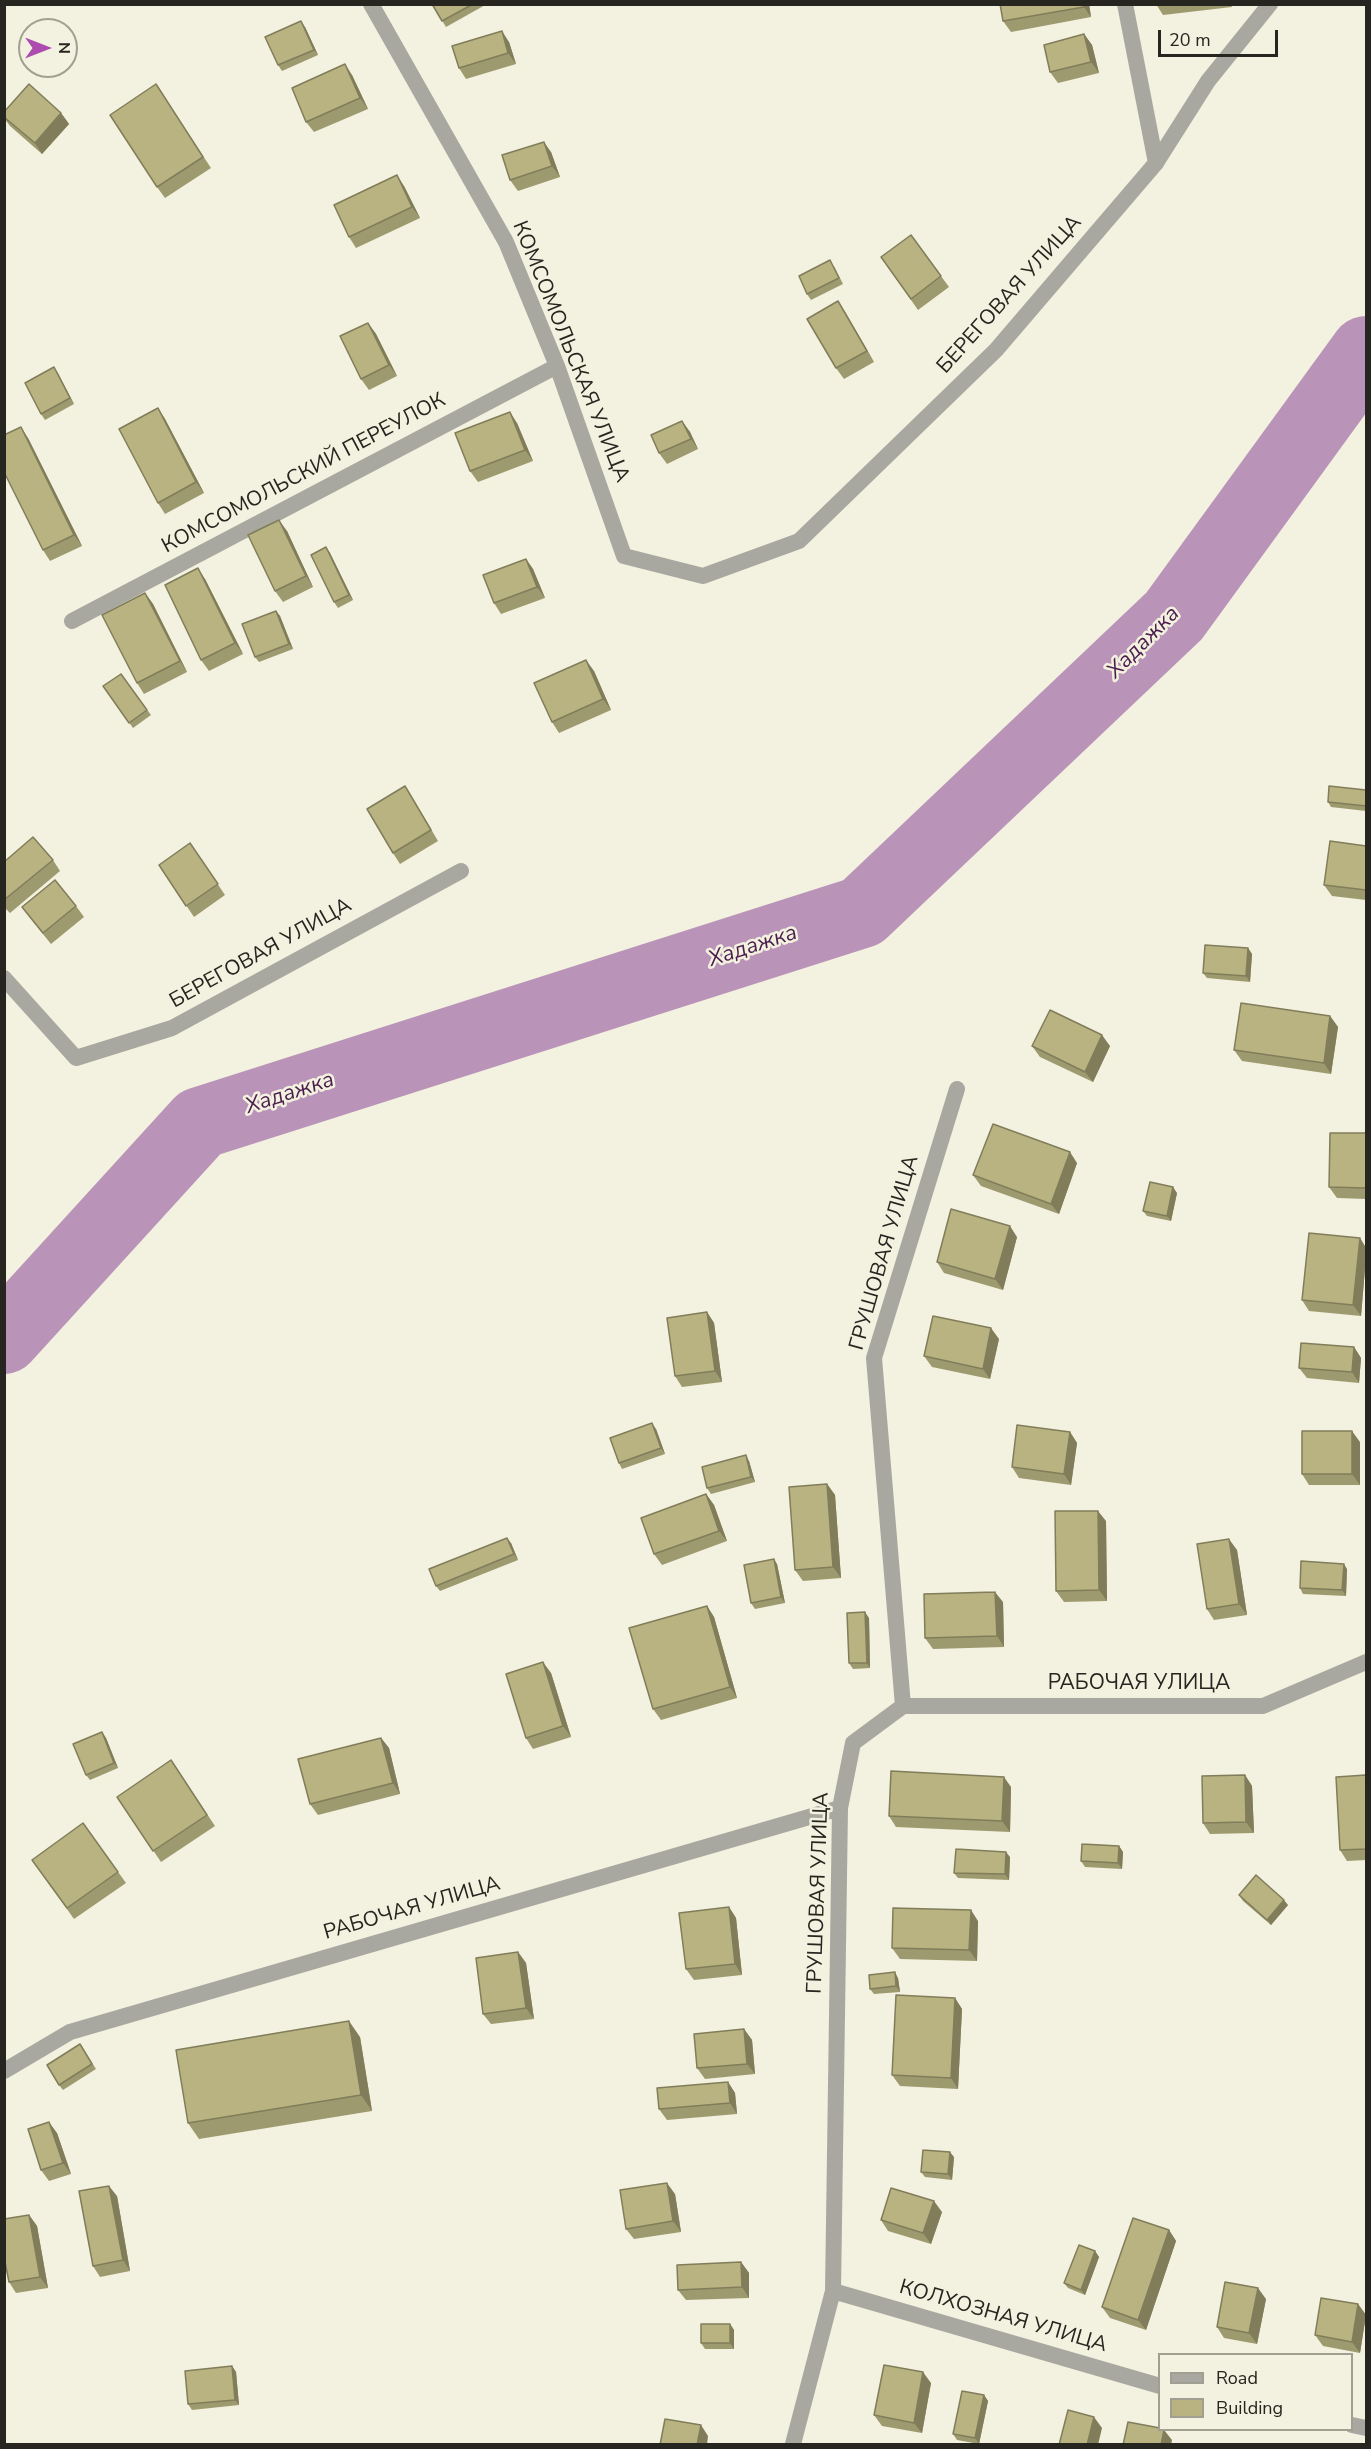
<!DOCTYPE html>
<html>
<head>
<meta charset="utf-8">
<style>
	body { margin:0 }
	#map { position:relative; width:1371px; height:2449px; overflow:hidden; background:#f3f1df; font-family:"Nunito Sans",sans-serif }
	canvas { display:block }
	.frame { position:absolute; inset:0; border:6px solid #26251f; pointer-events:none }
	.legend { position:absolute; left:1158px; top:2353px; width:195px; height:78px; box-sizing:border-box; background:#f3f1df; border:2px solid #a19f92; margin:0; padding:8px 10px; list-style:none; font-size:18px; color:#26251f }
	.legend li { display:flex; align-items:center; gap:12px; height:30px }
	.legend b { width:30px; border:2px solid #a19f92 }
	.north { position:absolute; left:18px; top:18px; width:60px; height:60px; box-sizing:border-box; background:#f3f1df; border:2px solid #a19f92; border-radius:50%; rotate:90deg; font-size:16px; font-weight:700; line-height:24px; text-align:center; color:#26251f }
	.north::after { content:''; display:block; margin:auto; width:21px; height:27px; background:#ae4bb1; clip-path:polygon(50% 0,100% 100%,50% 72%,0 100%) }
	.scale { position:absolute; left:1158px; top:30px; width:120px; height:27px; box-sizing:border-box; border:3px solid #26251f; border-top:0; padding-left:8px; font-size:18px; line-height:21px; white-space:nowrap; color:#26251f; -webkit-text-stroke:4px #f3f1df; paint-order:stroke }
</style>
</head>
<body>
<div id="map">
<canvas width="1371" height="2449"></canvas>
<div class="frame"></div>
<ul class="legend">
<li><b style="height:8px;background:#a8a8a0"></b>Road</li>
<li><b style="height:16px;background:#b8b381"></b>Building</li>
</ul>
<div class="north">N</div>
<div class="scale">20 m</div>
</div>
<script>
const ctx = document.querySelector('canvas').getContext('2d');
ctx.lineJoin = 'round';
const poly = rows => new Path2D(rows.map(r => 'M' + r).join(''));
function stroke(path, color, width, dash) { ctx.strokeStyle = color; ctx.lineWidth = width; ctx.lineCap = dash ? 'butt' : 'round'; ctx.setLineDash(dash || []); ctx.stroke(path); }
function fillPath(path, color) { ctx.fillStyle = color; ctx.fill(path, 'evenodd'); }
function label(font, color, halo, rows, align = 'center') {
  ctx.font = font + ' "Nunito Sans",sans-serif'; ctx.lineWidth = 5; ctx.setLineDash([]); ctx.textBaseline = 'middle'; ctx.strokeStyle = halo; ctx.fillStyle = color; for (const [text, x, y, turn = 0] of rows) {
    ctx.save(); ctx.translate(x, y); ctx.rotate((+turn || 0) * Math.PI / 180); ctx.textAlign = isNaN(turn) ? turn : align; if (halo) ctx.strokeText(text, 0, 0); ctx.fillText(text, 0, 0); ctx.restore();
  }
}
stroke(poly([
	[4,1338,200,1123,862,912,1174,616,1366,352]
]), '#b994b8', 72);
stroke(poly([
	[1125,4,1156,163]
]), '#a8a8a0', 16);
stroke(poly([
	[371,4,506,242,557,366,624,556,703,576,799,541,996,350,1156,163,1208,81,1270,4],
	[72,621,557,366],
	[4,978,76,1058,172,1028,461,871],
	[903,1706,1263,1706,1366,1662],
	[4,2071,70,2032,840,1808],
	[833,2291,1160,2386],
	[1352,2425,1366,2428],
	[793,2444,833,2291,840,1808,853,1743,903,1706,874,1358,957,1089]
]), '#a8a8a0', 16);
fillPath(poly([
	[432,4,487,4,446,27],
	[1089,4,1091,17,1011,32,1003,21],
	[1156,4,1231,4,1232,7,1163,15],
	[305,27,318,55,282,71,278,65],
	[1084,34,1092,45,1099,73,1058,83,1050,72],
	[509,42,516,64,466,79,459,68],
	[352,75,368,109,314,132,306,122],
	[163,95,211,168,165,198,157,187],
	[4,112,61,113,69,124,42,154,10,126,4,118],
	[551,152,560,177,518,191,510,180],
	[404,186,420,218,356,248,349,237],
	[911,235,949,287,918,310,881,257],
	[834,266,843,284,811,300,807,294],
	[845,312,874,362,844,379,836,368],
	[368,323,376,334,397,376,369,390,361,379],
	[54,367,74,404,45,420,41,414],
	[158,408,165,419,204,493,165,514,158,503],
	[682,421,690,432,698,449,667,464,659,453],
	[517,423,533,461,478,482,470,471],
	[28,438,82,546,50,561,43,550],
	[287,531,313,587,283,602,275,591],
	[326,547,330,553,353,600,338,608,334,602],
	[526,559,533,569,545,598,501,614,494,603],
	[205,579,243,654,209,671,201,660],
	[145,593,153,604,187,672,144,694,137,683],
	[276,611,280,616,293,649,259,662,255,657],
	[594,671,611,710,559,733,552,722],
	[121,674,151,715,133,728,103,686],
	[1366,790,1366,811,1331,807,1328,802],
	[412,797,438,841,400,864,393,853],
	[190,843,225,895,194,917,159,865],
	[1366,846,1366,900,1332,896,1324,885],
	[53,860,60,871,10,913,4,907,4,862],
	[76,906,84,917,51,944,30,918,22,907],
	[1248,948,1252,954,1250,982,1207,978,1203,973],
	[1330,1016,1338,1027,1331,1074,1242,1061,1234,1050],
	[1032,1046,1110,1046,1093,1082,1040,1057],
	[1366,1133,1366,1199,1337,1198,1329,1187],
	[1077,1163,1059,1214,981,1186,973,1175],
	[1177,1193,1171,1221,1147,1216,1143,1211],
	[1017,1237,1003,1290,944,1273,937,1262],
	[1360,1238,1366,1248,1366,1257,1361,1316,1309,1311,1302,1300],
	[707,1312,714,1323,722,1382,682,1387,675,1376],
	[999,1339,990,1379,932,1367,924,1356],
	[1354,1347,1361,1358,1359,1383,1307,1378,1299,1368],
	[656,1429,665,1454,622,1469,619,1463],
	[1070,1432,1077,1443,1071,1485,1019,1478,1012,1467],
	[1360,1442,1360,1485,1309,1485,1302,1474],
	[749,1461,755,1482,711,1494,707,1488],
	[827,1484,835,1495,841,1578,803,1581,795,1570],
	[706,1494,714,1505,727,1541,662,1565,654,1554],
	[1106,1521,1107,1601,1064,1602,1056,1591],
	[511,1543,518,1560,440,1591,436,1586],
	[1237,1550,1247,1615,1214,1620,1207,1609],
	[777,1564,785,1603,755,1609,751,1603],
	[1347,1569,1346,1596,1303,1594,1300,1588],
	[1003,1602,1004,1647,933,1649,925,1638],
	[707,1606,714,1617,737,1698,661,1720,653,1709],
	[869,1618,870,1668,853,1669,849,1663],
	[551,1673,571,1737,533,1749,526,1738],
	[102,1732,106,1738,118,1768,90,1780,86,1775],
	[381,1738,389,1748,400,1794,318,1815,310,1804],
	[171,1760,215,1826,161,1862,117,1797],
	[1245,1775,1252,1786,1254,1833,1210,1834,1203,1823],
	[1366,1775,1366,1860,1347,1861,1340,1850],
	[1011,1787,1010,1832,896,1827,889,1816],
	[83,1823,126,1883,74,1919,32,1860],
	[1119,1846,1123,1852,1122,1869,1085,1867,1081,1861],
	[1010,1857,1009,1880,958,1878,954,1873],
	[1239,1895,1288,1905,1271,1925,1243,1901],
	[729,1907,736,1918,742,1975,694,1980,686,1969],
	[978,1921,977,1961,900,1959,892,1948],
	[518,1952,526,1963,534,2019,491,2024,483,2014],
	[898,1978,900,1992,874,1994,870,1989],
	[955,1998,962,2009,958,2089,900,2086,892,2075],
	[744,2029,752,2040,755,2074,705,2079,697,2068],
	[360,2037,372,2111,199,2139,188,2123],
	[84,2050,96,2069,63,2090,59,2085],
	[728,2082,735,2093,737,2114,667,2120,659,2109],
	[57,2133,71,2174,49,2181,41,2170],
	[954,2157,952,2180,925,2177,921,2172],
	[675,2194,681,2232,634,2239,626,2229],
	[117,2196,130,2271,100,2277,93,2266],
	[942,2212,931,2244,888,2231,881,2220],
	[29,2215,37,2226,48,2288,16,2293,9,2282],
	[1169,2230,1176,2241,1146,2330,1110,2318,1102,2307],
	[1095,2251,1099,2257,1085,2295,1068,2288,1064,2283],
	[741,2262,749,2273,749,2298,686,2300,678,2290],
	[1266,2299,1257,2344,1224,2338,1217,2327],
	[1358,2304,1366,2315,1360,2353,1323,2346,1315,2335],
	[730,2324,734,2330,734,2349,705,2349,701,2343],
	[232,2366,236,2372,239,2405,192,2410,188,2404],
	[931,2383,922,2433,882,2426,874,2415],
	[984,2395,988,2401,979,2444,957,2440,953,2434]
]), '#9e9a6f');
fillPath(poly([
	[1083,4,1089,4,1091,17,1084,7],
	[301,21,305,27,318,55,314,50],
	[502,31,509,42,516,64,508,53],
	[1084,34,1092,45,1099,73,1091,62],
	[345,64,352,75,368,109,360,98],
	[61,113,69,124,42,154,35,143],
	[544,142,551,152,560,177,552,166],
	[397,175,404,186,420,218,412,207],
	[838,301,845,312,874,362,867,351],
	[368,323,376,334,397,376,389,365],
	[54,367,58,373,74,404,70,398],
	[158,408,165,419,204,493,196,482],
	[510,412,517,423,533,461,525,450],
	[682,421,690,432,698,449,691,439],
	[21,427,28,438,82,546,74,535],
	[279,520,287,531,313,587,306,576],
	[326,547,330,553,353,600,349,595],
	[526,559,533,569,545,598,537,587],
	[198,568,205,579,243,654,235,643],
	[145,593,153,604,187,672,180,661],
	[276,611,280,616,293,649,289,644],
	[586,660,594,671,611,710,603,699],
	[1248,948,1252,954,1250,982,1246,976],
	[1330,1016,1338,1027,1331,1074,1324,1063],
	[1102,1035,1110,1046,1093,1082,1085,1072],
	[1070,1152,1077,1163,1059,1214,1051,1204],
	[1173,1187,1177,1193,1171,1221,1167,1216],
	[1010,1226,1017,1237,1003,1290,995,1279],
	[1360,1238,1366,1248,1366,1257,1361,1316,1353,1305],
	[707,1312,714,1323,722,1382,715,1371],
	[991,1328,999,1339,990,1379,983,1369],
	[1354,1347,1361,1358,1359,1383,1352,1372],
	[652,1423,656,1429,665,1454,661,1448],
	[1352,1431,1360,1442,1360,1485,1352,1474],
	[1070,1432,1077,1443,1071,1485,1064,1474],
	[746,1455,749,1461,755,1482,751,1477],
	[827,1484,835,1495,841,1578,833,1567],
	[706,1494,714,1505,727,1541,719,1531],
	[1098,1511,1106,1521,1107,1601,1099,1590],
	[507,1538,511,1543,518,1560,514,1554],
	[1229,1539,1237,1550,1247,1615,1239,1604],
	[774,1559,777,1564,785,1603,781,1597],
	[1344,1564,1347,1569,1346,1596,1342,1590],
	[995,1592,1003,1602,1004,1647,997,1636],
	[707,1606,714,1617,737,1698,730,1687],
	[865,1612,869,1618,870,1668,867,1663],
	[543,1662,551,1673,571,1737,563,1726],
	[102,1732,106,1738,118,1768,114,1763],
	[381,1738,389,1748,400,1794,393,1783],
	[1245,1775,1252,1786,1254,1833,1246,1822],
	[1004,1777,1011,1787,1010,1832,1002,1821],
	[1119,1846,1123,1852,1122,1869,1118,1863],
	[1006,1852,1010,1857,1009,1880,1005,1874],
	[1284,1900,1288,1905,1271,1925,1267,1920],
	[729,1907,736,1918,742,1975,735,1964],
	[971,1910,978,1921,977,1961,969,1950],
	[518,1952,526,1963,534,2019,526,2008],
	[895,1972,898,1978,900,1992,896,1986],
	[955,1998,962,2009,958,2089,951,2078],
	[349,2021,360,2037,372,2111,361,2095],
	[744,2029,752,2040,755,2074,747,2064],
	[728,2082,735,2093,737,2114,730,2103],
	[49,2122,57,2133,71,2174,63,2163],
	[950,2152,954,2157,952,2180,948,2174],
	[667,2183,675,2194,681,2232,673,2221],
	[109,2186,117,2196,130,2271,123,2260],
	[934,2201,942,2212,931,2244,923,2233],
	[29,2215,37,2226,48,2288,40,2277],
	[1169,2230,1176,2241,1146,2330,1138,2320],
	[1095,2251,1099,2257,1085,2295,1081,2290],
	[741,2262,749,2273,749,2298,742,2287],
	[1258,2288,1266,2299,1257,2344,1249,2333],
	[1358,2304,1366,2315,1360,2353,1352,2342],
	[730,2324,734,2330,734,2349,730,2343],
	[232,2366,236,2372,239,2405,235,2400],
	[923,2372,931,2383,922,2433,914,2423],
	[984,2395,988,2401,979,2444,975,2438],
	[1094,2417,1102,2428,1098,2445,1087,2445],
	[701,2425,708,2436,707,2445,697,2445],
	[1164,2430,1172,2440,1171,2445,1161,2445]
]), '#817d5a');
const building = poly([
	[432,4,473,4,442,21,432,4],
	[1000,4,1083,4,1084,7,1003,21,1000,4],
	[301,21,314,50,278,65,265,37,301,21],
	[502,31,508,53,459,68,452,46,502,31],
	[1084,34,1091,62,1050,72,1044,45,1084,34],
	[345,64,360,98,306,122,292,88,345,64],
	[29,84,61,113,35,143,4,117,4,112,29,84],
	[156,84,203,157,157,187,110,115,156,84],
	[544,142,552,166,510,180,502,155,544,142],
	[397,175,412,207,349,237,334,205,397,175],
	[911,235,941,276,911,299,881,257,911,235],
	[830,260,839,278,807,294,799,276,830,260],
	[838,301,867,351,836,368,807,319,838,301],
	[368,323,389,365,361,379,340,336,368,323],
	[54,367,70,398,41,414,25,383,54,367],
	[158,408,196,482,158,503,119,429,158,408],
	[510,412,525,450,470,471,455,433,510,412],
	[682,421,691,439,659,453,651,435,682,421],
	[21,427,74,535,43,550,4,472,4,435,21,427],
	[279,520,306,576,275,591,248,535,279,520],
	[326,547,349,595,334,602,311,555,326,547],
	[526,559,537,587,494,603,483,575,526,559],
	[198,568,235,643,201,660,165,585,198,568],
	[145,593,180,661,137,683,102,615,145,593],
	[276,611,289,644,255,657,242,624,276,611],
	[586,660,603,699,552,722,534,683,586,660],
	[121,674,147,710,129,723,103,686,121,674],
	[405,786,431,830,393,853,367,809,405,786],
	[1329,786,1366,790,1366,806,1328,802,1329,786],
	[33,837,53,860,4,900,4,862,33,837],
	[1330,841,1366,846,1366,890,1324,885,1330,841],
	[190,843,218,884,186,906,159,865,190,843],
	[55,880,76,906,43,933,22,907,55,880],
	[1205,945,1248,948,1246,976,1203,973,1205,945],
	[1241,1003,1330,1016,1324,1063,1234,1050,1241,1003],
	[1050,1010,1102,1035,1085,1072,1032,1046,1050,1010],
	[993,1124,1070,1152,1051,1204,973,1175,993,1124],
	[1330,1133,1366,1133,1366,1188,1329,1187,1330,1133],
	[1150,1182,1173,1187,1167,1216,1143,1211,1150,1182],
	[951,1209,1010,1226,995,1279,937,1262,951,1209],
	[1309,1233,1360,1238,1353,1305,1302,1300,1309,1233],
	[707,1312,715,1371,675,1376,667,1318,707,1312],
	[933,1316,991,1328,983,1369,924,1356,933,1316],
	[1301,1343,1354,1347,1352,1372,1299,1368,1301,1343],
	[652,1423,661,1448,619,1463,610,1438,652,1423],
	[1017,1425,1070,1432,1064,1474,1012,1467,1017,1425],
	[1302,1431,1352,1431,1352,1474,1302,1474,1302,1431],
	[746,1455,751,1477,707,1488,702,1467,746,1455],
	[827,1484,833,1567,795,1570,789,1487,827,1484],
	[706,1494,719,1531,654,1554,641,1518,706,1494],
	[1055,1511,1098,1511,1099,1590,1056,1591,1055,1511],
	[507,1538,514,1554,436,1586,429,1569,507,1538],
	[1229,1539,1239,1604,1207,1609,1197,1544,1229,1539],
	[774,1559,781,1597,751,1603,744,1565,774,1559],
	[1301,1561,1344,1564,1342,1590,1300,1588,1301,1561],
	[995,1592,997,1636,925,1638,924,1594,995,1592],
	[707,1606,730,1687,653,1709,629,1628,707,1606],
	[865,1612,867,1663,849,1663,847,1613,865,1612],
	[543,1662,563,1726,526,1738,506,1674,543,1662],
	[102,1732,114,1763,86,1775,73,1744,102,1732],
	[381,1738,393,1783,310,1804,298,1759,381,1738],
	[171,1760,207,1815,153,1851,117,1797,171,1760],
	[891,1771,1004,1777,1002,1821,889,1816,891,1771],
	[1245,1775,1246,1822,1203,1823,1202,1776,1245,1775],
	[1366,1775,1366,1849,1340,1850,1336,1777,1366,1775],
	[83,1823,118,1872,67,1908,32,1860,83,1823],
	[1082,1844,1119,1846,1118,1863,1081,1861,1082,1844],
	[956,1849,1006,1852,1005,1874,954,1873,956,1849],
	[1256,1875,1284,1900,1267,1920,1239,1895,1256,1875],
	[729,1907,735,1964,686,1969,679,1913,729,1907],
	[893,1908,971,1910,969,1950,892,1948,893,1908],
	[518,1952,526,2008,483,2014,476,1958,518,1952],
	[895,1972,896,1986,870,1989,869,1975,895,1972],
	[896,1995,955,1998,951,2078,892,2075,896,1995],
	[349,2021,361,2095,188,2123,176,2050,349,2021],
	[744,2029,747,2064,697,2068,694,2034,744,2029],
	[80,2044,92,2064,59,2085,47,2065,80,2044],
	[728,2082,730,2103,659,2109,657,2088,728,2082],
	[49,2122,63,2163,41,2170,28,2129,49,2122],
	[923,2150,950,2152,948,2174,921,2172,923,2150],
	[667,2183,673,2221,626,2229,620,2190,667,2183],
	[109,2186,123,2260,93,2266,79,2191,109,2186],
	[891,2188,934,2201,923,2233,881,2220,891,2188],
	[29,2215,40,2277,9,2282,4,2257,4,2219,29,2215],
	[1133,2218,1169,2230,1138,2320,1102,2307,1133,2218],
	[1079,2245,1095,2251,1081,2290,1064,2283,1079,2245],
	[741,2262,742,2287,678,2290,677,2265,741,2262],
	[1225,2282,1258,2288,1249,2333,1217,2327,1225,2282],
	[1321,2298,1358,2304,1352,2342,1315,2335,1321,2298],
	[701,2324,730,2324,730,2343,701,2343,701,2324],
	[884,2365,923,2372,914,2423,874,2415,884,2365],
	[232,2366,235,2400,188,2404,185,2371,232,2366],
	[962,2391,984,2395,975,2438,953,2434,962,2391],
	[1068,2410,1094,2417,1087,2445,1059,2445,1068,2410],
	[665,2419,701,2425,697,2445,660,2445,665,2419],
	[1128,2422,1160,2428,1160,2430,1164,2430,1161,2445,1123,2445,1128,2422]
]);
fillPath(building, '#b8b381');
stroke(building, '#817d5a', 1.5);
label('21px', '#26251f', '#f3f1df', [
	["БЕРЕГОВАЯ УЛИЦА",1010,295,-48],
	["КОМСОМОЛЬСКАЯ УЛИЦА",570,352,68],
	["КОМСОМОЛЬСКИЙ ПЕРЕУЛОК",304,474,-28],
	["БЕРЕГОВАЯ УЛИЦА",261,954,-29],
	["ГРУШОВАЯ УЛИЦА",885,1253,-74],
	["РАБОЧАЯ УЛИЦА",1139,1684],
	["ГРУШОВАЯ УЛИЦА",819,1893,-88],
	["РАБОЧАЯ УЛИЦА",412,1909,-16],
	["КОЛХОЗНАЯ УЛИЦА",1003,2317,16]
]);
label('italic 22px', '#4b1d4d', '#f3f1df', [
	["Хадажка",1144,643,-45],
	["Хадажка",753,947,-18],
	["Хадажка",290,1094,-18]
]);
</script>
</body>
</html>
